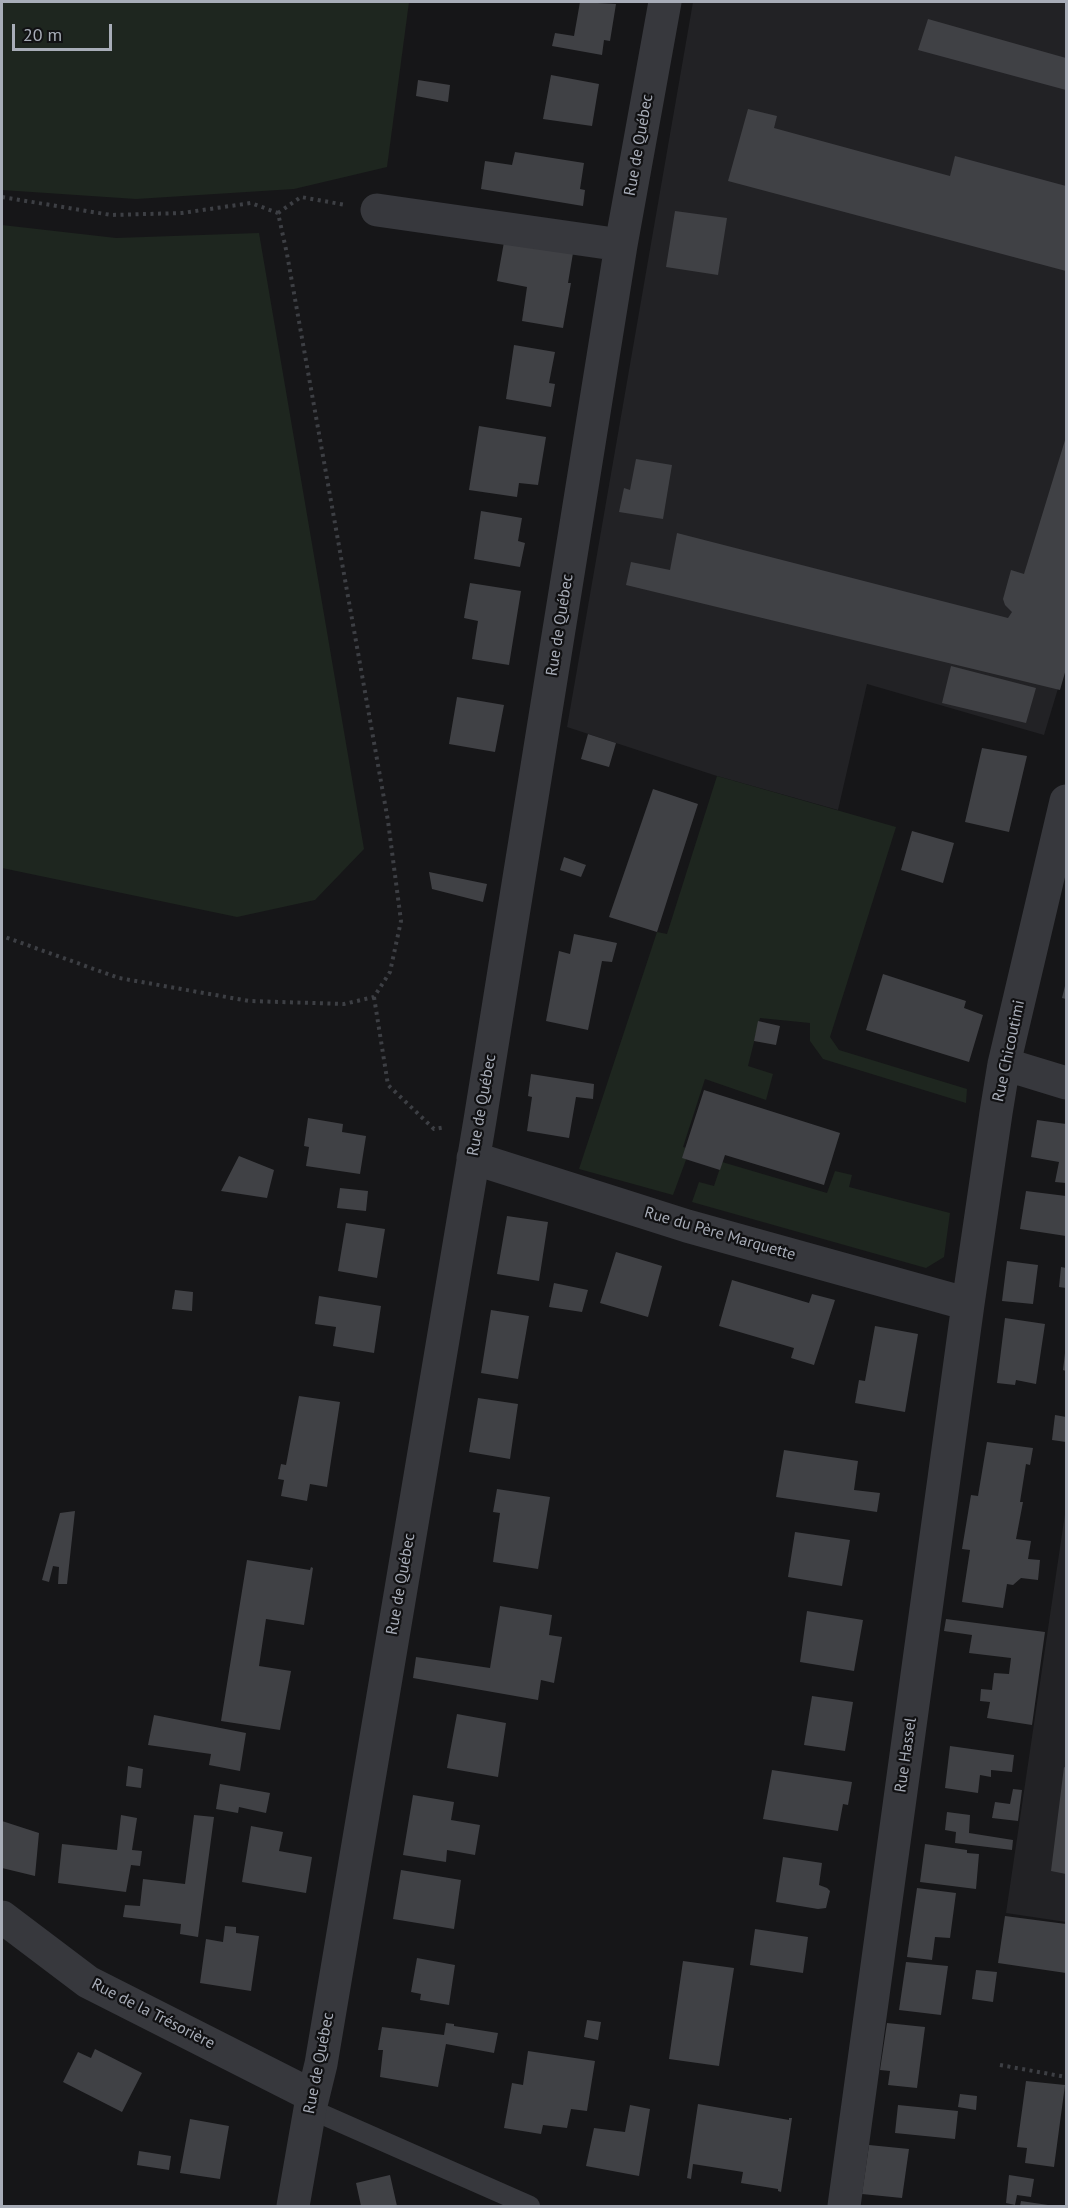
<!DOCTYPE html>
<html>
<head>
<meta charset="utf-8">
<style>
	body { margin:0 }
	#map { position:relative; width:1068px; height:2208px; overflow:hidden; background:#161618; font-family:"PT Sans",sans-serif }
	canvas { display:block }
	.frame { position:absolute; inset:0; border:3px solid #a8adb8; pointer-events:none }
	.scale { position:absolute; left:12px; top:24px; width:100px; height:27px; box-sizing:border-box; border:3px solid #a8adb8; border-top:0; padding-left:8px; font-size:18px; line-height:21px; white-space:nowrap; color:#a8adb8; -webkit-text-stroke:4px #111113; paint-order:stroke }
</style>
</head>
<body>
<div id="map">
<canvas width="1068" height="2208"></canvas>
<div class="frame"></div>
<div class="scale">20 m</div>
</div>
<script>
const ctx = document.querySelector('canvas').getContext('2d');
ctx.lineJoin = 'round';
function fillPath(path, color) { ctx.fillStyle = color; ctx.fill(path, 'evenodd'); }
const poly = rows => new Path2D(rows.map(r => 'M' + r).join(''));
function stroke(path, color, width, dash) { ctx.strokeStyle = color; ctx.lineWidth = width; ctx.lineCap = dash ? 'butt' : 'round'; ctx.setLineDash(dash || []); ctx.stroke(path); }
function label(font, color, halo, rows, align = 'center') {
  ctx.font = font + ' "PT Sans",sans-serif'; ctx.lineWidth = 4.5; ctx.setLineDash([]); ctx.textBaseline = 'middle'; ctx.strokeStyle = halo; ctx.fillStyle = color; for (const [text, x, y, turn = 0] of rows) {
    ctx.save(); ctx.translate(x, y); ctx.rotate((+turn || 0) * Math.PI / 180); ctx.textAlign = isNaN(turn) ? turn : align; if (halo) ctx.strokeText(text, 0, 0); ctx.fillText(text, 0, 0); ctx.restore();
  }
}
fillPath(poly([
	[693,2,1066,2,1066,662,1044,735,867,684,838,810,717,776,567,727],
	[1066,1507,1066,1922,1006,1913]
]), '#222225');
fillPath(poly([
	[2,2,409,2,387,167,294,189,136,199,2,190],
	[2,225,116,238,259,233,364,849,315,900,237,917,2,868],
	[717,776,896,827,830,1037,839,1050,967,1089,966,1103,823,1059,810,1041,810,1023,760,1018,748,1066,773,1074,766,1100,705,1079,683,1147,690,1149,673,1195,579,1169,657,932,667,934],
	[722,1162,827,1193,835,1171,852,1175,849,1187,950,1213,944,1257,926,1268,692,1202,699,1182,714,1186]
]), '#1e261f');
fillPath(poly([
	[580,2,616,4,610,41,604,40,602,55,552,46,555,33,574,36],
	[928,19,1066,58,1066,90,918,50],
	[551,75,599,84,592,126,543,119],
	[418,80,450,85,448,102,416,96],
	[748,109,777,116,774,128,950,176,955,156,1066,186,1066,271,728,181],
	[515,152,584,163,580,189,585,190,583,206,481,189,485,161,512,165],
	[675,211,727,218,718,275,666,267],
	[504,242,573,253,568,283,571,283,563,328,522,321,527,287,497,281],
	[514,345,555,352,549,383,555,384,551,407,506,399],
	[479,426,546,437,538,485,519,483,517,497,469,490],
	[1066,437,1066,669,1060,690,626,585,631,562,670,570,677,533,1008,618,1012,612,1005,605,1003,599,1011,570,1024,574],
	[636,459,672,465,663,519,619,512,624,488,630,490],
	[481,511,522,518,518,541,525,543,520,567,474,559],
	[470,583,521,591,509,665,472,659,478,621,464,618],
	[951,666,1036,688,1026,723,942,703],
	[457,697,504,705,495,752,449,744],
	[588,734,616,743,609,767,581,759],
	[982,748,1027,756,1009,832,965,822],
	[653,789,698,804,657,932,609,917],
	[912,831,954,843,943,883,901,870],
	[564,857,586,865,581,877,560,870],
	[429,872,487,884,483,902,432,889],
	[574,934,617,943,612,962,602,961,588,1030,546,1021,559,951,570,954],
	[883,974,966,1001,964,1008,983,1015,969,1062,866,1030],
	[1066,982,1066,999,1062,998],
	[758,1021,780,1026,776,1045,754,1041],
	[531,1074,594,1084,593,1099,576,1097,569,1138,527,1131,532,1097,528,1096],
	[704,1090,840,1133,824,1185,725,1155,720,1170,682,1158],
	[308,1118,343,1124,342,1132,366,1136,360,1174,306,1166,309,1147,304,1146],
	[1037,1120,1066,1124,1066,1183,1055,1182,1059,1162,1031,1157],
	[239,1156,274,1170,267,1198,221,1191],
	[340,1188,368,1191,366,1211,337,1208],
	[1026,1191,1066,1196,1066,1236,1020,1229],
	[507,1216,548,1222,539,1281,497,1274],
	[346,1223,385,1229,377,1278,338,1271],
	[616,1252,662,1266,648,1317,600,1303],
	[1007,1261,1038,1265,1033,1304,1002,1301],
	[1061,1267,1066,1268,1066,1288,1059,1287],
	[732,1280,809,1303,812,1294,835,1300,814,1365,791,1358,794,1348,719,1326],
	[554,1283,588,1290,582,1312,549,1307],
	[175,1290,193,1292,192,1311,172,1309],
	[319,1296,381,1306,374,1353,333,1346,336,1327,315,1324],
	[491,1310,529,1316,518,1379,481,1373],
	[1005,1318,1045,1324,1036,1384,1016,1380,1015,1385,997,1383],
	[875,1326,918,1334,905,1412,855,1403,859,1380,865,1381],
	[1065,1353,1066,1353,1066,1371,1063,1370],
	[299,1396,340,1402,327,1487,310,1484,307,1501,281,1496,284,1480,278,1479,281,1464,286,1465],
	[478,1398,518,1404,510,1459,469,1452],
	[1055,1415,1066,1417,1066,1442,1052,1440],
	[987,1442,1033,1448,1030,1465,1026,1464,1020,1502,1023,1502,1016,1539,1031,1541,1028,1559,1040,1560,1038,1580,1021,1578,1013,1585,1007,1584,1003,1608,962,1602,970,1550,962,1549,971,1495,978,1496],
	[784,1450,858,1461,854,1490,880,1493,877,1512,776,1497],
	[497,1489,550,1497,538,1569,493,1562,500,1513,493,1512],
	[75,1511,67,1584,58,1584,59,1567,53,1566,49,1582,42,1580,60,1513],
	[795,1532,850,1540,842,1586,788,1577],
	[247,1560,310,1570,311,1567,313,1568,304,1625,266,1619,259,1666,291,1671,280,1730,221,1721],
	[500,1606,552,1615,549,1635,562,1637,554,1683,541,1680,538,1700,413,1678,416,1657,490,1668],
	[807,1611,863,1620,854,1671,800,1662],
	[946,1619,1045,1632,1032,1725,987,1718,990,1702,980,1701,981,1689,992,1690,994,1673,1009,1674,1011,1658,969,1653,972,1635,944,1631],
	[812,1696,853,1702,845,1751,804,1745],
	[457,1714,506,1723,498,1777,447,1768],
	[154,1715,246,1733,240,1771,209,1765,211,1754,148,1745],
	[950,1746,1014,1755,1012,1772,991,1770,991,1777,980,1775,978,1793,945,1788],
	[128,1766,143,1769,141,1788,126,1786],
	[1064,1767,1066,1768,1066,1874,1051,1871],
	[772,1770,852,1782,848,1805,843,1804,838,1831,763,1819],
	[220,1784,270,1793,266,1813,239,1807,238,1813,216,1809],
	[1013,1789,1022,1790,1018,1821,992,1818,995,1802,1010,1804],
	[413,1795,454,1802,451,1820,480,1825,475,1855,447,1850,446,1862,403,1855],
	[947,1812,970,1815,969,1833,1013,1840,1012,1850,955,1843,956,1832,945,1830],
	[121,1815,137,1818,132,1850,142,1851,140,1866,131,1865,126,1892,58,1883,62,1844,117,1850],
	[194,1815,214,1817,198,1937,180,1934,181,1924,123,1917,125,1905,140,1906,143,1879,185,1884],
	[2,1821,39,1833,35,1876,2,1868],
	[251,1826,283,1832,279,1851,312,1857,306,1893,242,1882],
	[925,1844,967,1850,967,1853,979,1854,976,1889,920,1882],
	[783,1857,822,1863,819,1885,827,1888,830,1891,826,1908,818,1909,776,1902],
	[401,1870,461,1880,454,1929,393,1919],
	[917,1888,956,1893,950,1938,935,1937,932,1960,907,1957],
	[1005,1916,1066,1924,1066,1973,998,1963],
	[225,1926,236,1927,236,1933,259,1936,251,1991,200,1983,206,1939,223,1942],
	[755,1929,808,1937,803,1973,750,1965],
	[417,1958,455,1965,449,2005,420,2000,421,1994,411,1992],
	[683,1961,734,1968,719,2066,669,2059],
	[906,1962,948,1966,941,2015,899,2010],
	[976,1970,997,1972,993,2002,972,1999],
	[587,2020,601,2022,598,2040,584,2037],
	[446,2023,454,2024,454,2026,498,2033,494,2053,446,2044,438,2087,380,2077,383,2050,378,2050,382,2027,444,2035],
	[887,2023,925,2027,917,2088,888,2085,890,2071,880,2070],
	[95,2049,142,2073,122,2112,63,2082,78,2052,91,2058],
	[528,2051,595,2061,587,2111,571,2109,567,2128,543,2125,541,2134,504,2128,512,2083,523,2085],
	[1026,2081,1065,2085,1054,2167,1025,2163,1027,2148,1017,2147],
	[960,2094,977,2096,976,2110,958,2107],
	[698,2104,789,2120,789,2118,792,2118,781,2192,778,2191,778,2189,741,2183,743,2172,693,2164,691,2179,687,2178],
	[630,2105,650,2109,639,2176,586,2166,594,2128,625,2132],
	[898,2105,958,2111,955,2139,895,2133],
	[190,2119,229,2126,220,2179,180,2173],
	[869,2145,909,2149,902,2198,862,2194],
	[139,2151,171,2156,169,2170,137,2165],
	[390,2175,397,2206,361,2206,356,2183],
	[1009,2175,1034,2179,1031,2197,1017,2195,1015,2205,1006,2203],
	[1021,2201,1048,2205,1048,2206,1020,2206]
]), '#404145');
stroke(poly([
	[2,197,111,215,182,213,251,203,278,213,287,254,388,821,401,921,390,972,374,997,344,1004,249,1001,119,978,2,936],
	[278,213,301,197,346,205],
	[374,997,388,1085,434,1129,446,1127],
	[1000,2065,1066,2077]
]), '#3d3f44', 4, [3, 4.5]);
stroke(poly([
	[310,2109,530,2206]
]), '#37383d', 20);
stroke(poly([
	[377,210,621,245],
	[1004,1064,1066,1083],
	[473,1158,687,1226,968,1304],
	[2,1917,88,1982,313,2096],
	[293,2206,310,2109,321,2064,480,1120,621,245,665,2],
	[844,2206,968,1304,996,1113,1004,1064,1066,801]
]), '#37383d', 33);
label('16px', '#a8adb8', '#111113', [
	["Rue de Québec",639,145,-80],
	["Rue de Québec",560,625,-81],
	["Rue Chicoutimi",1009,1051,-78],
	["Rue de Québec",482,1105,-80],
	["Rue du Père Marquette",720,1234,16],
	["Rue de Québec",401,1584,-80],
	["Rue Hassel",906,1755,-82],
	["Rue de la Trésorière",153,2014,27],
	["Rue de Québec",319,2063,-79]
]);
</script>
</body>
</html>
